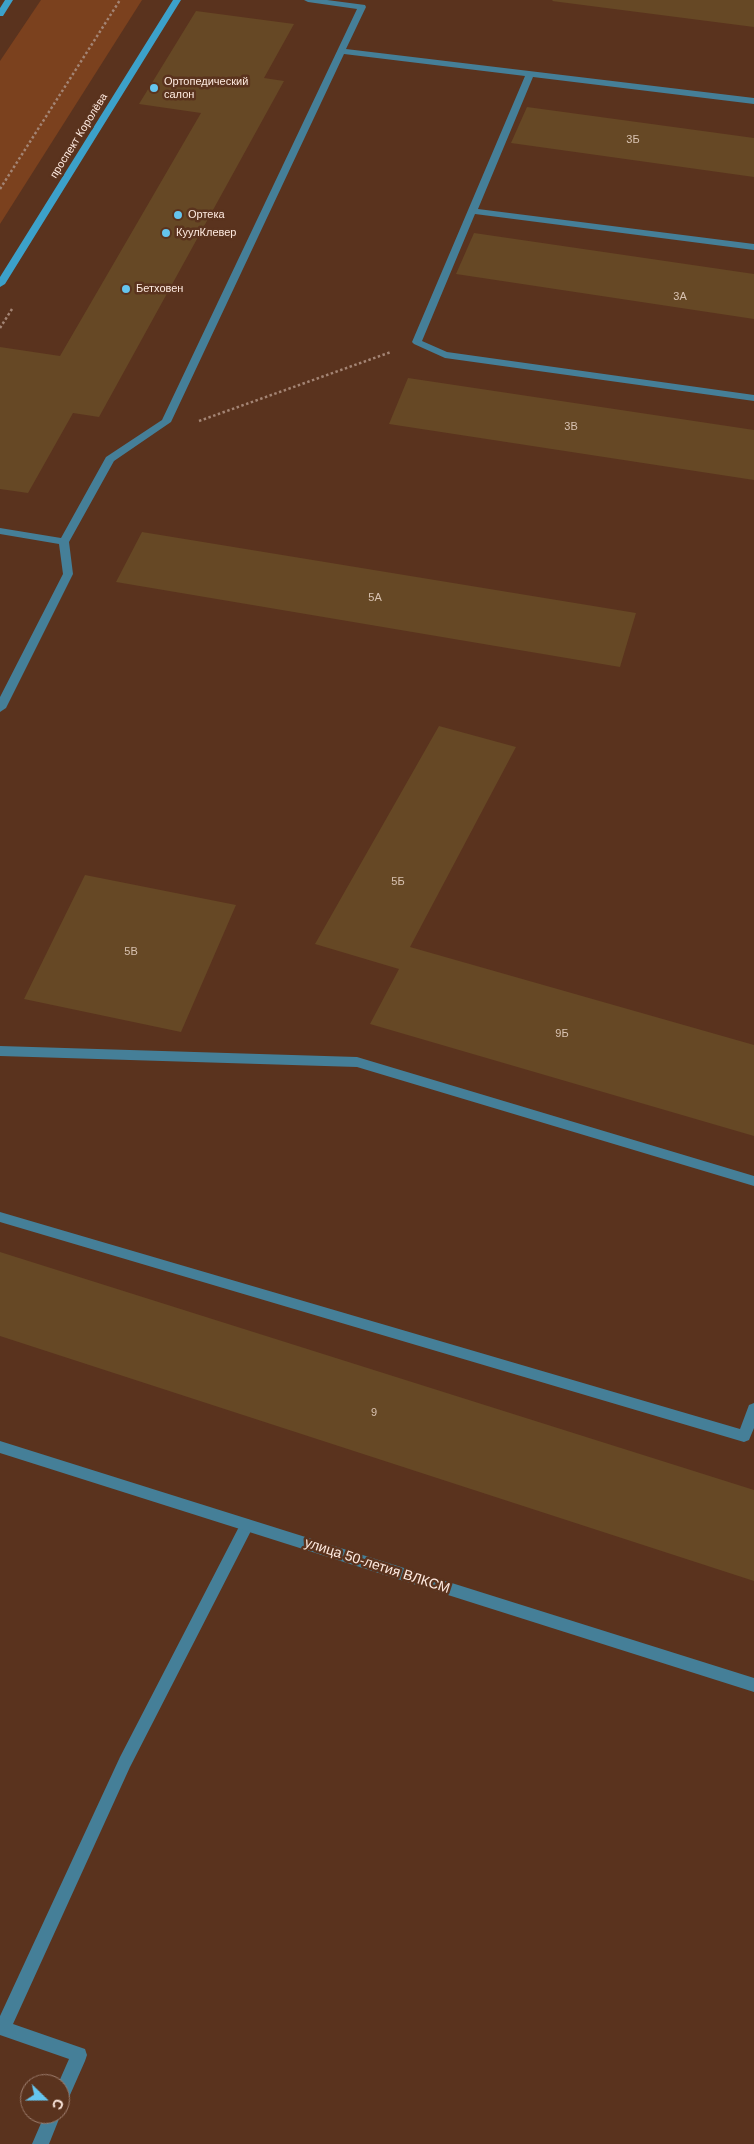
<!DOCTYPE html>
<html>
<head>
<meta charset="utf-8">
<style>
	body { margin:0 }
	#map { position:relative; width:754px; height:2144px; overflow:hidden; background:#5a331e; font-family:Helvetica,sans-serif }
	canvas { display:block }
	.north { position:absolute; left:20px; top:2074px; width:50px; height:50px; box-sizing:border-box; background:#5a331e; border:1px solid #9c7c6c; border-radius:50%; rotate:112deg; font-size:14px; font-weight:700; line-height:20px; text-align:center; color:#feeae0 }
	.north::after { content:''; display:block; margin:auto; width:18px; height:22px; background:#65c5ee; clip-path:polygon(50% 0,100% 100%,50% 72%,0 100%) }
</style>
</head>
<body>
<div id="map">
<canvas width="754" height="2144"></canvas>
<div class="north">С</div>
</div>
<script>
const ctx = document.querySelector('canvas').getContext('2d');
ctx.lineJoin = 'round';
function fillPath(path, color) { ctx.fillStyle = color; ctx.fill(path, 'evenodd'); }
const poly = rows => new Path2D(rows.map(r => 'M' + r).join(''));
function stroke(path, color, width, dash) { ctx.strokeStyle = color; ctx.lineWidth = width; ctx.lineCap = dash ? 'butt' : 'round'; ctx.setLineDash(dash || []); ctx.stroke(path); }
function label(font, color, halo, rows, align = 'center') {
  ctx.font = font + ' Helvetica,sans-serif'; ctx.lineWidth = 5; ctx.setLineDash([]); ctx.textBaseline = 'middle'; ctx.strokeStyle = halo; ctx.fillStyle = color; for (const [text, x, y, turn = 0] of rows) {
    ctx.save(); ctx.translate(x, y); ctx.rotate((+turn || 0) * Math.PI / 180); ctx.textAlign = isNaN(turn) ? turn : align; if (halo) ctx.strokeText(text, 0, 0); ctx.fillText(text, 0, 0); ctx.restore();
  }
}
fillPath(poly([
	[41,0,142,0,0,224,0,61]
]), '#7b411e');
fillPath(poly([
	[553,0,754,0,754,27,552,1],
	[196,11,294,24,264,78,284,81,99,417,73,413,28,493,0,489,0,347,60,356,201,113,139,104],
	[527,107,754,138,754,177,511,143],
	[474,233,754,274,754,319,456,274],
	[408,378,754,430,754,480,389,424],
	[142,532,636,613,620,667,116,582],
	[439,726,516,747,410,947,754,1045,754,1136,370,1024,399,969,315,944],
	[85,875,236,905,181,1032,24,999],
	[0,1252,754,1490,754,1581,0,1336]
]), '#664825');
stroke(poly([
	[0,189,120,0],
	[0,328,12,309],
	[199,421,391,352]
]), '#a38474', 2.5, [2.5, 2.5]);
fillPath(poly([
	[304,0,327,0,365,5,366,7,346,49,754,98,754,104,533,77,478,209,754,244,754,250,475,214,422,341,447,352,754,395,754,401,445,358,414,344,412,342,525,76,344,54,171,422,114,461,69,542,73,574,6,708,0,712,0,697,63,574,59,544,0,534,0,528,61,538,106,457,162,420,357,9,308,2,304,0],
	[0,1046,357,1057,754,1176,754,1186,357,1067,0,1056,0,1046],
	[0,1212,740,1429,749,1405,754,1403,754,1428,749,1440,744,1442,0,1222,0,1212],
	[247,1519,252,1521,254,1525,130,1767,13,2024,85,2049,87,2055,85,2061,66,2104,60,2106,60,2084,58,2084,69,2059,0,2035,0,2016,120,1757,242,1521,247,1519],
	[60,2111,61,2114,49,2144,32,2144,45,2114,60,2114,60,2111]
]), '#457f98');
fillPath(poly([
	[0,1441,754,1678,754,1692,0,1453,0,1441]
]), '#457f98');
fillPath(poly([
	[5,0,13,0,3,16,0,16,0,8,5,0],
	[173,0,181,0,5,284,0,287,0,277,173,0]
]), '#3ca1ca');
for (const [x, y, r, color] of [
	[154,88,5,"#65c5ee"],
	[178,215,5,"#65c5ee"],
	[166,233,5,"#65c5ee"],
	[126,289,5,"#65c5ee"]
]) { const dot = new Path2D(); dot.arc(x, y, r, 0, 2 * Math.PI); ctx.fillStyle = color; ctx.fill(dot); stroke(dot, '#5a331e', 2); }
label('11px', '#feeae0', '#5a331e', [
	["Ортопедический",164,82],
	["салон",164,95],
	["Ортека",188,215],
	["КуулКлевер",176,233],
	["Бетховен",136,289]
], 'left');
label('11px', '#feeae0', '#5a331e', [
	["проспект Королёва",79,136,-58]
]);
label('11px', '#d8c2b1', null, [
	["3Б",633,140],
	["3А",680,297],
	["3В",571,427],
	["5А",375,598],
	["5Б",398,882],
	["5В",131,952],
	["9Б",562,1034],
	["9",374,1413]
]);
label('14px', '#feeae0', '#5a331e', [
	["улица 50-летия ВЛКСМ",377,1566,18]
]);
</script>
</body>
</html>
